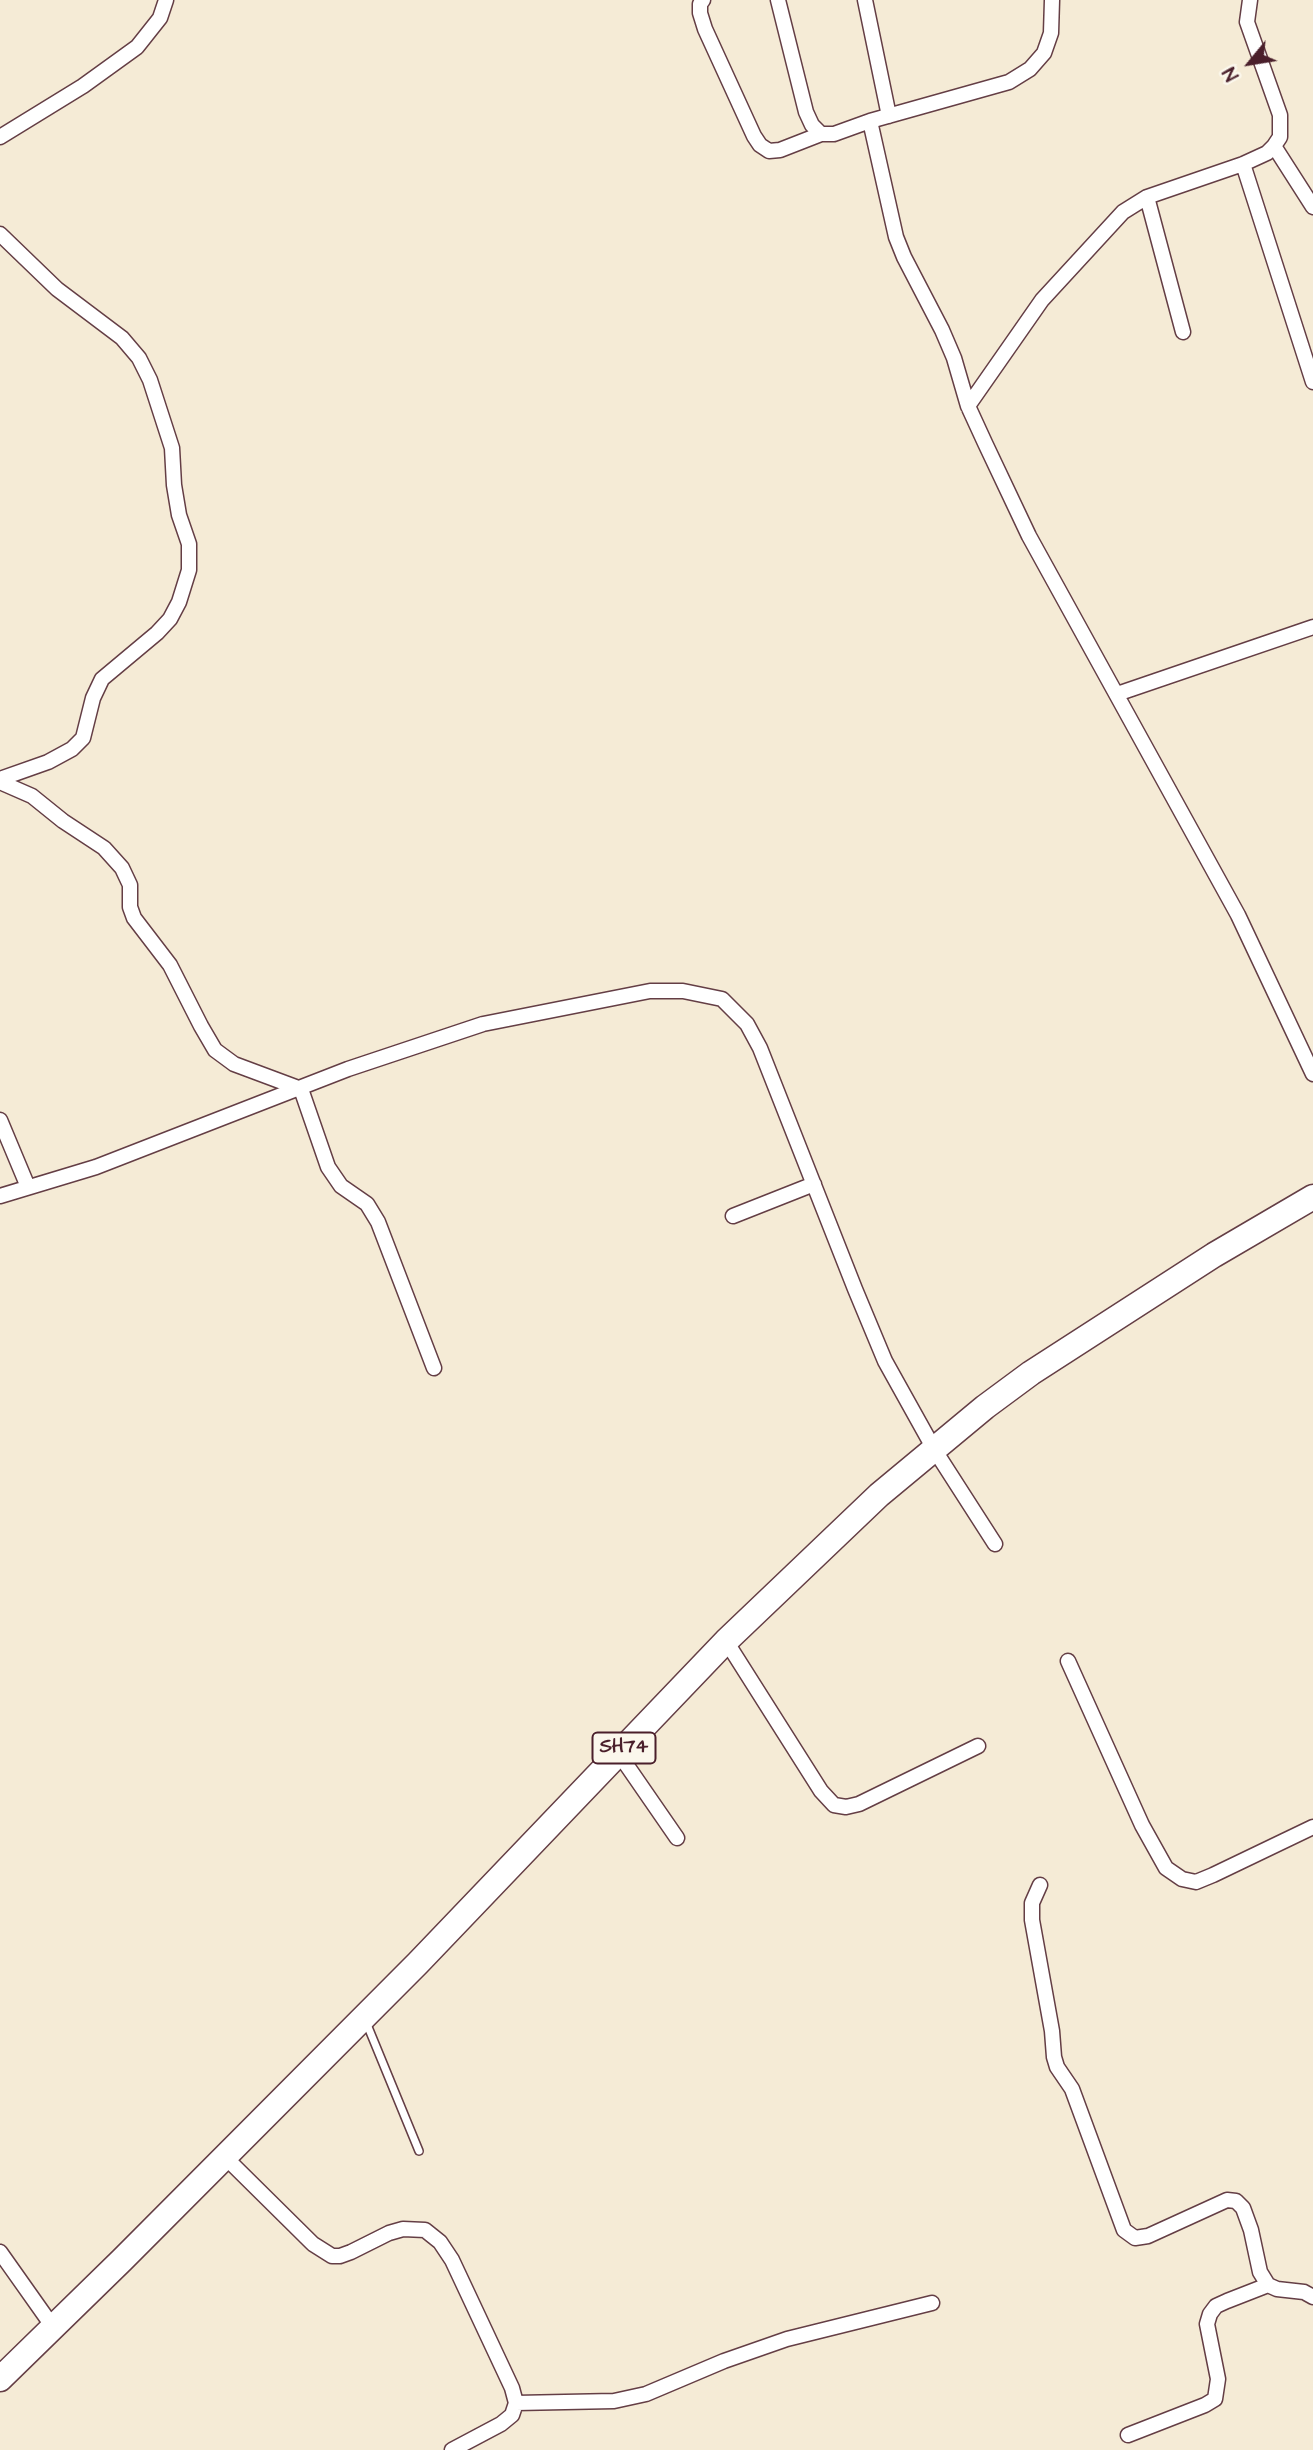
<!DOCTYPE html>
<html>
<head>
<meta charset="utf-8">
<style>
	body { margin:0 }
	#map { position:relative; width:1313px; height:2450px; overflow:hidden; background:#f5ebd6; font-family:"Architects Daughter",sans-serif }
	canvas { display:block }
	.north { position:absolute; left:1215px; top:28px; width:70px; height:70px; -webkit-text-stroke:5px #fbf7ec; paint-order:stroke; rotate:240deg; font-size:19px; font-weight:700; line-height:28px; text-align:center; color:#4a1f2b }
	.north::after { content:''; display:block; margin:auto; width:24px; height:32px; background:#4a1f2b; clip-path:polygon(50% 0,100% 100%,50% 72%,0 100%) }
</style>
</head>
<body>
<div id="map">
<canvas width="1313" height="2450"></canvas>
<div class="north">N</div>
</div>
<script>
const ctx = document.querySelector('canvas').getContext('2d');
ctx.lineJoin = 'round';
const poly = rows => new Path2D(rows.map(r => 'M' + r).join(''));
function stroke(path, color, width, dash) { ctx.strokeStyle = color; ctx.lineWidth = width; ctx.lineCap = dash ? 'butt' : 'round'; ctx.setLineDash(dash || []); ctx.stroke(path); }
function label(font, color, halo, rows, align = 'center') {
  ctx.font = font + ' "Architects Daughter",sans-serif'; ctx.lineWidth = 6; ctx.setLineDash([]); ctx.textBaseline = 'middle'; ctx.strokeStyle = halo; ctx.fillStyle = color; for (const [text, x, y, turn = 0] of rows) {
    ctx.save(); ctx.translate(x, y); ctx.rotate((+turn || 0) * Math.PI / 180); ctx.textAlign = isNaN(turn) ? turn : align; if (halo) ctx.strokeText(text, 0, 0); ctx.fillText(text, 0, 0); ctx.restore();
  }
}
const service = poly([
	[366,2022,419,2151]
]);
const minor = poly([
	[703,0,700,4,700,13,705,29,754,136,760,145,769,151,780,150,821,134],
	[778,0,806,112,812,125,821,134,834,134,870,121,1009,82,1030,69,1044,53,1051,33,1052,0],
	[865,0,889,116],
	[870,121,896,237,904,257,942,330,954,358,968,406,985,443,1029,536,1238,915,1313,1074],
	[0,137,83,86,137,47,160,18,166,0],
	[1274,146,1313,207],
	[1243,164,1313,382],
	[1147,197,1183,332],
	[0,234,57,289,122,338,139,358,150,380,172,448,174,485,179,515,189,544,189,570,179,602,170,619,157,633,102,679,93,698,83,738,72,749,48,762,0,779],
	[968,406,1042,300,1123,212,1147,197,1243,164,1267,153,1274,146,1280,137,1280,115,1247,22,1250,0],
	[1117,694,1313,627],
	[0,782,32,796,63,821,104,848,122,868,130,885,130,907,134,918,170,965,201,1026,215,1050,234,1064,301,1089,328,1167,341,1186,367,1204,378,1222,434,1368],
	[0,1120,28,1187],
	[0,1196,96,1167,348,1069,483,1024,650,991,683,991,722,999,747,1024,760,1048,855,1289,885,1361,934,1449,995,1544],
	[733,1216,814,1184],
	[726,1641,821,1791,834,1805,846,1807,859,1804,978,1746],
	[1068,1661,1142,1825,1166,1868,1182,1879,1196,1882,1213,1875,1313,1827],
	[619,1754,677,1838],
	[1040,1885,1032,1903,1032,1920,1052,2031,1054,2057,1057,2067,1072,2089,1124,2230,1135,2238,1148,2236,1227,2200,1236,2201,1243,2208,1251,2230,1260,2272,1268,2285,1277,2289,1304,2292,1313,2297],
	[224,2156,313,2244,332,2256,340,2256,351,2252,389,2233,403,2229,425,2230,440,2242,452,2260,512,2388,516,2403,512,2415,501,2424,452,2450],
	[0,2252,53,2327],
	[516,2403,614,2401,646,2394,724,2361,787,2339,932,2303],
	[1128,2435,1205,2405,1215,2399,1218,2379,1207,2324,1210,2314,1216,2306,1227,2301,1268,2285]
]);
const trunk = poly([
	[0,2379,122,2260,418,1963,726,1641,879,1495,985,1407,1031,1373,1214,1255,1313,1197]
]);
stroke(service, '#643e45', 10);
stroke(minor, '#643e45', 17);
stroke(trunk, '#643e45', 27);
stroke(service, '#fff', 7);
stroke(minor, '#fff', 14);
stroke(trunk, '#fff', 24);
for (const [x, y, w] of [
	[624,1748,63]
]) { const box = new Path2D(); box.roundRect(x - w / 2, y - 15.5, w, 31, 5); ctx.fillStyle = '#fbf7ec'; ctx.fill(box); stroke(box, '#4a1f2b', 2); }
label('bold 19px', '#4a1f2b', null, [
	["SH74",624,1748]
]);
</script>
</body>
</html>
